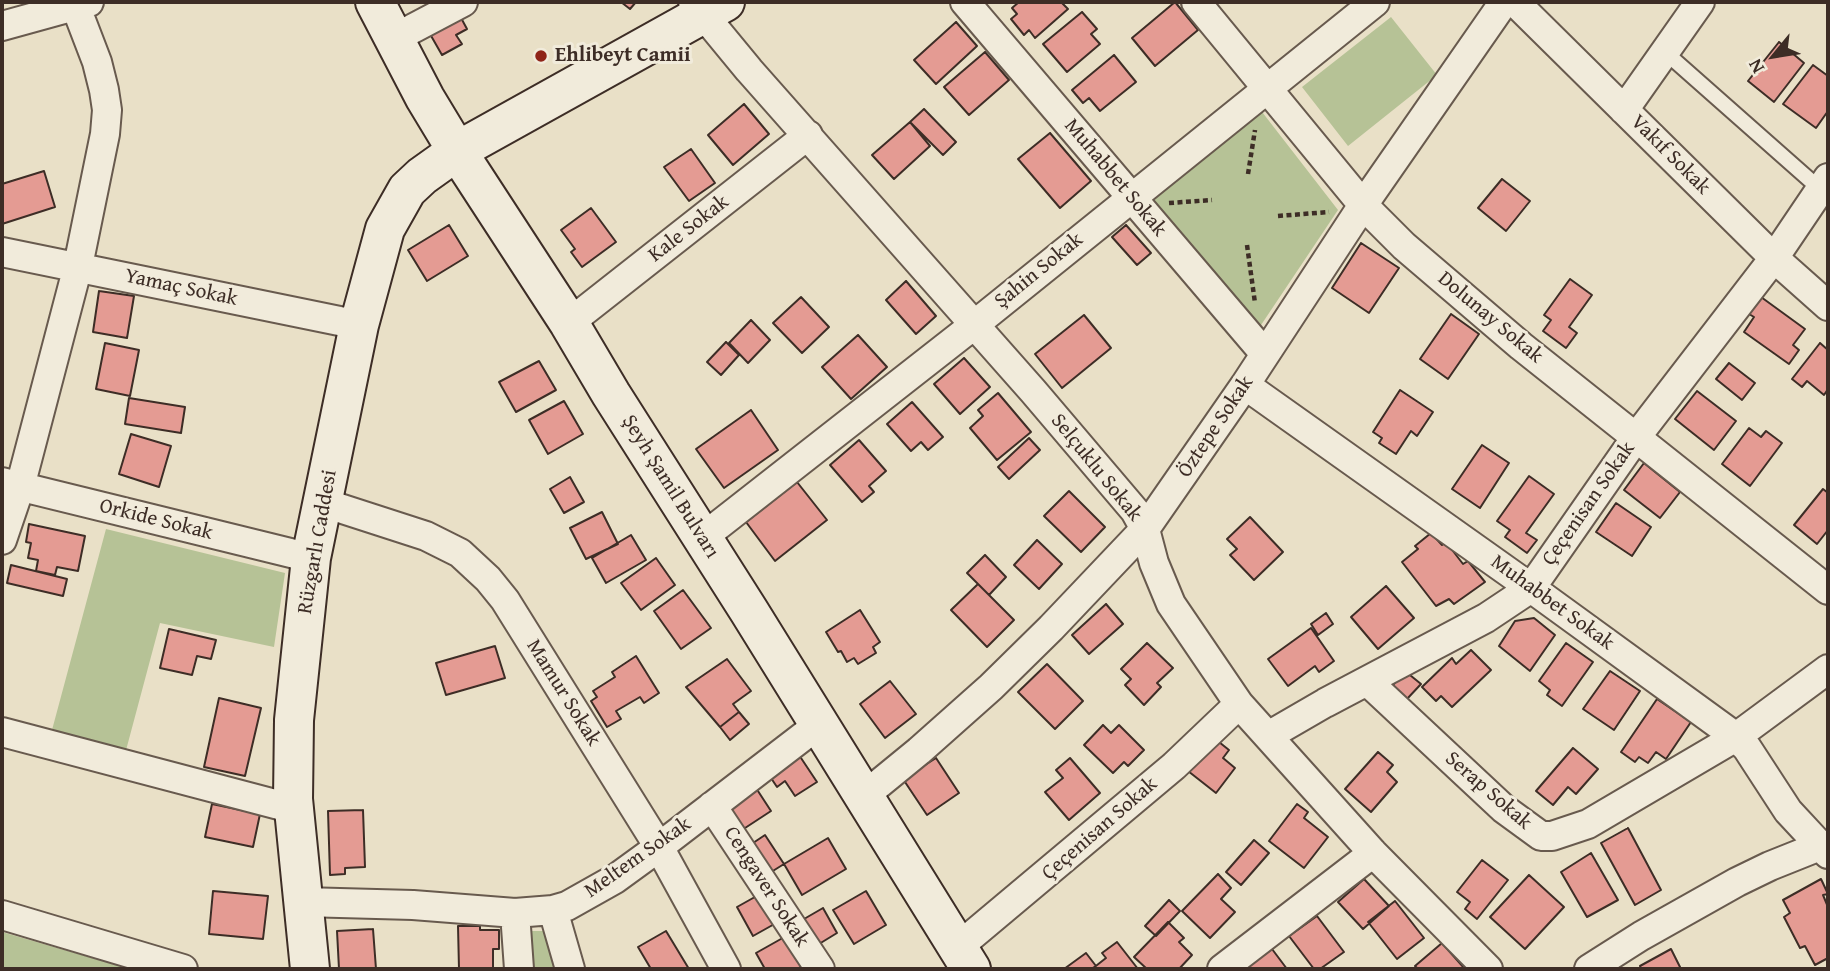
<!DOCTYPE html>
<html>
<head>
<meta charset="utf-8">
<style>
	body { margin:0 }
	#map { position:relative; width:1830px; height:971px; overflow:hidden; background:#e9e0c7; font-family:"Gentium Book Plus",serif }
	canvas { display:block }
	.frame { position:absolute; inset:0; border:4px solid #3d2d26; pointer-events:none }
	.north { position:absolute; left:1739px; top:21px; width:70px; height:70px; -webkit-text-stroke:5px #f1ebdb; paint-order:stroke; rotate:240deg; font-size:19px; font-weight:700; line-height:28px; text-align:center; color:#3d2d26 }
	.north::after { content:''; display:block; margin:auto; width:24px; height:32px; background:#3d2d26; clip-path:polygon(50% 0,100% 100%,50% 72%,0 100%) }
</style>
</head>
<body>
<div id="map">
<canvas width="1830" height="971"></canvas>
<div class="frame"></div>
<div class="north">N</div>
</div>
<script>
const ctx = document.querySelector('canvas').getContext('2d');
ctx.lineJoin = 'round';
function fillPath(path, color) { ctx.fillStyle = color; ctx.fill(path, 'evenodd'); }
const poly = rows => new Path2D(rows.map(r => 'M' + r).join(''));
function stroke(path, color, width, dash) { ctx.strokeStyle = color; ctx.lineWidth = width; ctx.lineCap = dash ? 'butt' : 'round'; ctx.setLineDash(dash || []); ctx.stroke(path); }
function label(font, color, halo, rows, align = 'center') {
  ctx.font = font + ' "Gentium Book Plus",serif'; ctx.lineWidth = 6; ctx.setLineDash([]); ctx.textBaseline = 'middle'; ctx.strokeStyle = halo; ctx.fillStyle = color; for (const [text, x, y, turn = 0] of rows) {
    ctx.save(); ctx.translate(x, y); ctx.rotate((+turn || 0) * Math.PI / 180); ctx.textAlign = isNaN(turn) ? turn : align; if (halo) ctx.strokeText(text, 0, 0); ctx.fillText(text, 0, 0); ctx.restore();
  }
}
fillPath(poly([
	[1391,17,1437,75,1348,146,1302,87],
	[1259,108,1338,210,1257,331,1147,202],
	[106,529,285,573,274,647,160,623,125,754,52,730],
	[522,931,544,931,557,969,525,969],
	[2,932,130,969,2,969]
]), '#b6c296');
const building = poly([
	[621,2,636,2,630,9,621,2],
	[1019,2,1061,2,1068,9,1035,38,1029,30,1024,35,1011,19,1017,14,1012,8,1019,2],
	[1175,2,1198,30,1155,66,1132,38,1175,2],
	[1082,12,1097,29,1091,34,1100,44,1067,72,1043,44,1082,12],
	[460,16,467,29,456,35,462,44,442,55,430,34,460,16],
	[956,22,977,46,936,84,914,60,956,22],
	[1779,42,1804,63,1774,102,1748,81,1779,42],
	[985,52,1009,80,969,115,944,87,985,52],
	[1114,55,1136,82,1100,111,1089,98,1083,103,1072,90,1114,55],
	[1813,65,1828,76,1828,111,1816,128,1783,104,1813,65],
	[744,104,769,134,733,165,708,135,744,104],
	[924,109,956,142,943,155,910,122,924,109],
	[910,122,930,146,894,179,872,155,910,122],
	[1050,133,1091,181,1060,208,1018,159,1050,133],
	[691,149,715,183,689,201,664,167,691,149],
	[44,171,55,207,2,224,2,184,44,171],
	[1502,179,1530,201,1506,231,1478,208,1502,179],
	[591,208,616,242,582,267,571,252,575,249,561,230,591,208],
	[449,225,468,256,427,281,408,250,449,225],
	[1126,225,1151,253,1137,265,1112,237,1126,225],
	[1361,243,1399,268,1369,313,1332,288,1361,243],
	[1570,279,1592,295,1569,327,1577,333,1566,348,1543,331,1551,320,1544,315,1570,279],
	[906,281,936,316,916,334,886,300,906,281],
	[99,291,134,296,127,338,93,332,99,291],
	[801,297,829,327,802,353,773,323,801,297],
	[1761,297,1805,329,1793,345,1799,350,1789,364,1744,332,1754,317,1749,314,1761,297],
	[1451,314,1479,334,1448,379,1420,359,1451,314],
	[1084,315,1111,348,1062,388,1035,354,1084,315],
	[751,320,770,340,748,363,729,343,751,320],
	[858,335,887,367,851,399,822,367,858,335],
	[726,342,739,355,721,375,707,362,726,342],
	[105,343,139,350,130,396,96,389,105,343],
	[1820,343,1828,350,1828,389,1824,395,1807,381,1802,387,1792,379,1820,343],
	[964,358,990,387,960,414,934,384,964,358],
	[539,361,556,390,516,412,499,382,539,361],
	[1729,363,1755,383,1742,400,1716,379,1729,363],
	[1400,390,1433,412,1417,436,1411,431,1396,454,1379,443,1382,438,1373,432,1400,390],
	[1697,391,1736,421,1714,450,1675,419,1697,391],
	[998,393,1031,432,997,460,970,428,983,416,978,410,998,393],
	[129,398,185,407,181,433,125,424,129,398],
	[564,401,583,434,548,454,529,420,564,401],
	[912,402,943,437,928,450,921,442,911,451,887,424,912,402],
	[751,410,778,450,724,488,696,449,751,410],
	[1749,428,1761,437,1766,431,1782,443,1750,486,1722,464,1749,428],
	[131,434,171,446,159,487,119,474,131,434],
	[1029,438,1040,450,1009,479,998,467,1029,438],
	[859,440,886,471,869,486,874,492,862,502,830,465,859,440],
	[1482,445,1509,463,1480,508,1452,489,1482,445],
	[1644,463,1680,492,1660,518,1624,490,1644,463],
	[1529,476,1554,494,1526,533,1537,540,1527,553,1505,537,1510,530,1497,521,1529,476],
	[570,477,584,502,564,513,550,489,570,477],
	[797,482,827,520,775,561,746,522,797,482],
	[1823,489,1828,493,1828,530,1817,544,1794,525,1823,489],
	[1069,491,1105,527,1081,552,1044,516,1069,491],
	[1616,503,1651,527,1632,556,1596,532,1616,503],
	[602,512,618,544,586,559,570,528,602,512],
	[1250,517,1283,552,1254,580,1230,555,1237,549,1227,539,1250,517],
	[29,524,85,536,78,571,57,567,55,575,36,571,38,560,28,558,31,543,26,542,29,524],
	[1431,533,1442,545,1446,542,1463,564,1468,561,1485,582,1454,604,1449,599,1436,606,1402,562,1418,549,1415,546,1431,533],
	[631,535,646,560,606,583,592,558,631,535],
	[1037,540,1062,564,1039,589,1014,565,1037,540],
	[985,555,1006,577,989,595,967,573,985,555],
	[656,558,675,585,641,610,621,583,656,558],
	[11,565,67,579,63,596,7,583,11,565],
	[978,584,1014,620,987,647,951,610,978,584],
	[1386,586,1414,618,1378,649,1351,617,1386,586],
	[683,590,711,628,681,649,654,611,683,590],
	[1106,604,1123,624,1089,654,1072,635,1106,604],
	[860,610,880,642,873,647,876,653,858,664,854,658,847,662,841,651,838,652,826,632,860,610],
	[1326,613,1333,624,1318,635,1311,624,1326,613],
	[1534,618,1555,635,1530,671,1499,646,1515,621,1534,618],
	[1311,628,1334,661,1319,672,1315,666,1288,686,1268,659,1311,628],
	[169,629,216,640,211,659,197,656,192,675,160,668,169,629],
	[1147,643,1173,668,1157,683,1161,687,1144,705,1125,685,1131,679,1121,669,1147,643],
	[1566,643,1593,662,1562,706,1547,695,1550,690,1539,681,1566,643],
	[495,646,505,678,446,695,436,663,495,646],
	[1471,650,1491,670,1452,707,1441,696,1436,701,1422,687,1452,658,1456,664,1471,650],
	[636,656,659,693,644,703,640,697,616,711,621,719,607,727,591,701,597,697,593,691,615,677,612,672,636,656],
	[727,659,751,691,733,704,739,712,720,727,686,687,727,659],
	[1047,664,1083,701,1055,729,1018,692,1047,664],
	[1405,671,1421,684,1407,699,1392,686,1405,671],
	[1610,671,1640,691,1614,730,1583,709,1610,671],
	[890,681,916,714,885,738,860,704,890,681],
	[219,698,261,708,245,776,204,767,219,698],
	[1657,699,1691,722,1666,759,1656,752,1648,763,1639,757,1635,762,1621,752,1657,699],
	[739,712,749,724,730,740,720,727,739,712],
	[1103,725,1111,733,1119,725,1144,750,1128,766,1124,762,1113,773,1084,745,1103,725],
	[1214,738,1229,750,1223,758,1235,768,1216,793,1188,771,1214,738],
	[1573,748,1598,769,1576,794,1568,787,1553,805,1536,791,1573,748],
	[797,752,817,782,795,796,785,781,777,787,767,772,797,752],
	[1378,752,1393,765,1387,772,1397,782,1371,812,1345,789,1378,752],
	[936,758,959,793,927,815,903,779,936,758],
	[1070,758,1100,793,1069,820,1045,792,1063,778,1056,770,1070,758],
	[756,788,771,811,742,830,727,808,756,788],
	[212,804,260,814,253,847,205,837,212,804],
	[1297,804,1308,812,1304,818,1328,837,1304,868,1269,841,1297,804],
	[363,810,365,867,345,868,345,874,330,875,328,811,363,810],
	[1628,828,1661,890,1635,905,1601,843,1628,828],
	[765,835,784,864,768,874,750,845,765,835],
	[828,838,846,869,802,895,784,864,828,838],
	[1254,840,1269,853,1241,885,1226,872,1254,840],
	[1591,853,1618,900,1587,917,1561,872,1591,853],
	[1482,860,1508,880,1477,919,1465,909,1470,902,1457,892,1482,860],
	[1218,874,1231,888,1221,899,1235,912,1210,938,1182,911,1218,874],
	[1529,875,1564,907,1525,949,1490,917,1529,875],
	[1364,879,1389,906,1363,929,1338,902,1364,879],
	[1821,879,1828,894,1823,895,1828,907,1828,958,1815,965,1805,946,1800,948,1784,917,1790,913,1783,900,1821,879],
	[213,891,268,896,263,939,209,934,213,891],
	[866,891,886,925,854,944,833,910,866,891],
	[762,893,778,922,753,936,737,907,762,893],
	[1169,900,1180,911,1156,936,1145,926,1169,900],
	[1395,901,1424,938,1397,959,1368,922,1395,901],
	[823,908,837,933,819,944,804,919,823,908],
	[1317,916,1344,952,1320,969,1314,969,1289,936,1317,916],
	[1168,922,1184,938,1179,942,1192,955,1179,969,1147,969,1134,957,1168,922],
	[458,926,480,926,480,930,499,930,499,949,493,949,493,969,459,969,458,926],
	[373,929,376,969,339,969,337,931,373,929],
	[666,931,689,969,651,969,638,947,666,931],
	[788,935,805,965,797,969,765,969,756,953,788,935],
	[1117,942,1138,969,1092,969,1106,958,1102,953,1117,942],
	[1442,943,1465,969,1418,969,1415,966,1442,943],
	[1272,949,1287,969,1247,969,1246,968,1272,949],
	[1671,949,1681,969,1641,969,1640,966,1671,949],
	[1086,953,1096,966,1091,969,1064,969,1086,953]
]);
fillPath(building, '#e49b93');
stroke(building, '#3d2d26', 2);
const lane = poly([
	[1665,52,1820,189]
]);
const street = poly([
	[693,2,749,70,1033,391,1135,511,1145,529,1154,563,1171,604,1239,704,1373,853,1488,969],
	[965,2,1265,354],
	[1196,2,1363,205,1404,246,1521,346,1828,590],
	[1515,2,1774,258,1828,306],
	[2,26,89,2],
	[393,39,463,2],
	[1624,110,1700,2],
	[2,252,359,325],
	[569,323,808,135],
	[1245,385,1531,588,1736,737,1747,748,1788,811,1828,854],
	[2,482,311,558],
	[324,503,426,536,460,553,488,579,505,600,659,847,726,969],
	[702,538,974,325,1375,2],
	[2,540,20,487,78,266,105,134,107,110,104,90,97,62,74,2],
	[1367,681,1504,809,1541,836,1552,836,1588,824,1736,737,1828,669],
	[2,732,294,809],
	[1268,736,1325,703,1486,618,1531,588,1637,436,1774,258,1828,178],
	[864,796,919,751,991,687,1051,628,1145,529,1245,385,1363,205,1504,2],
	[712,806,820,969],
	[303,902,413,905,515,913,553,910,567,906,615,879,659,847,818,725],
	[553,910,570,969],
	[515,913,519,969],
	[2,915,183,969],
	[957,948,1174,766,1239,704],
	[1222,969,1373,853],
	[1589,969,1641,936,1737,882,1770,866,1820,846,1828,845]
]);
const secondary = poly([
	[375,2,425,98,457,151,569,323,611,394,749,611,971,969],
	[310,969,293,799,294,720,311,558,359,325,385,229,407,190,422,176,457,151,725,2]
]);
stroke(lane, '#685a4e', 18);
stroke(street, '#685a4e', 32);
stroke(secondary, '#3d2d26', 42);
stroke(poly([
	[1248,174,1255,130],
	[1169,203,1212,200],
	[1278,216,1329,212],
	[1247,245,1255,303]
]), '#3d2d26', 4.5, [5, 3.5]);
stroke(lane, '#f1ebdb', 14);
stroke(street, '#f1ebdb', 28);
stroke(secondary, '#f1ebdb', 38);
for (const [x, y, r, color] of [
	[541,56,7,"#8f2418"]
]) { const dot = new Path2D(); dot.arc(x, y, r, 0, 2 * Math.PI); ctx.fillStyle = color; ctx.fill(dot); stroke(dot, '#f1ebdb', 2.5); }
label('bold 21px', '#3d2d26', '#f1ebdb', [
	["Ehlibeyt Camii",555,56]
], 'left');
label('21px', '#3d2d26', '#f1ebdb', [
	["Vakıf Sokak",1670,155,45],
	["Muhabbet Sokak",1115,178,50],
	["Kale Sokak",689,229,-38],
	["Şahin Sokak",1039,271,-39],
	["Yamaç Sokak",181,288,12],
	["Dolunay Sokak",1490,318,40],
	["Öztepe Sokak",1216,427,-56],
	["Selçuklu Sokak",1096,468,51],
	["Şeyh Şamil Bulvarı",670,487,58],
	["Çeçenisan Sokak",1589,504,-55],
	["Orkide Sokak",156,520,14],
	["Rüzgarlı Caddesi",318,542,-80],
	["Muhabbet Sokak",1552,603,36],
	["Mamur Sokak",563,693,58],
	["Serap Sokak",1488,791,41],
	["Çeçenisan Sokak",1100,829,-41],
	["Meltem Sokak",638,858,-35],
	["Cengaver Sokak",766,887,57]
]);
</script>
</body>
</html>
